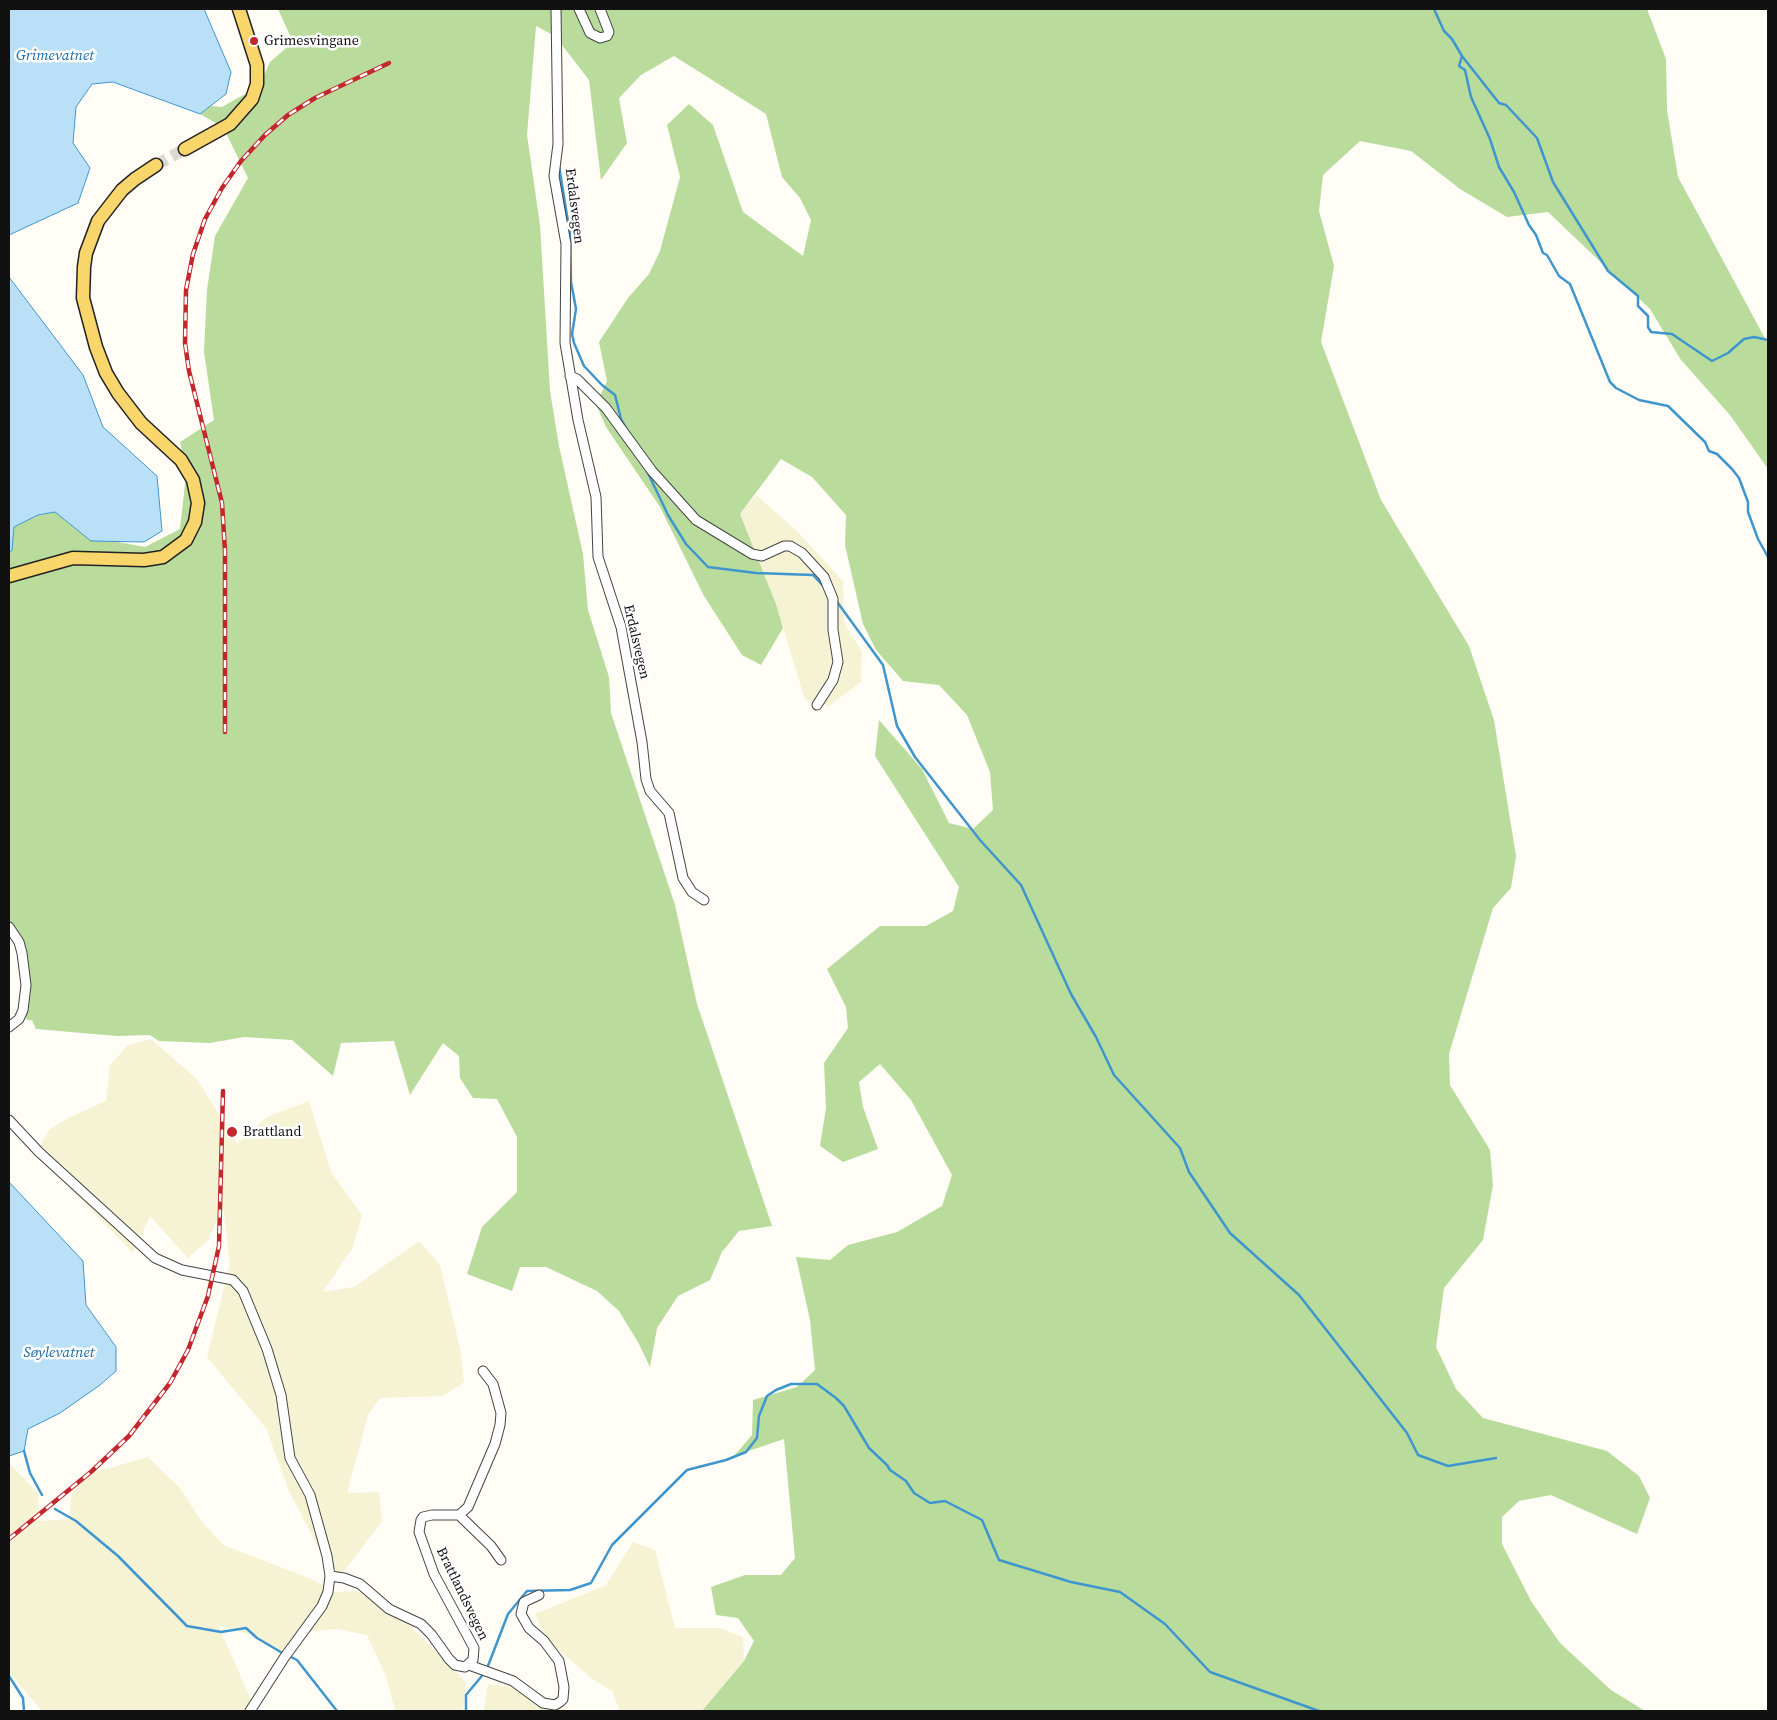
<!DOCTYPE html>
<html>
<head>
<meta charset="utf-8">
<style>
	body { margin:0 }
	#map { position:relative; width:1777px; height:1720px; overflow:hidden; background:#fffdf5; font-family:"Source Serif 4",serif }
	canvas { display:block }
	.frame { position:absolute; inset:0; border:10px solid #111; pointer-events:none }
</style>
</head>
<body>
<div id="map">
<canvas width="1777" height="1720"></canvas>
<div class="frame"></div>
</div>
<script>
const ctx = document.querySelector('canvas').getContext('2d');
ctx.lineJoin = 'round';
function fillPath(path, color) { ctx.fillStyle = color; ctx.fill(path, 'evenodd'); }
const poly = rows => new Path2D(rows.map(r => 'M' + r).join(''));
function stroke(path, color, width, dash) { ctx.strokeStyle = color; ctx.lineWidth = width; ctx.lineCap = dash ? 'butt' : 'round'; ctx.setLineDash(dash || []); ctx.stroke(path); }
function label(font, color, halo, rows, align = 'center') {
  ctx.font = font + ' "Source Serif 4",serif'; ctx.lineWidth = 5; ctx.setLineDash([]); ctx.textBaseline = 'middle'; ctx.strokeStyle = halo; ctx.fillStyle = color; for (const [text, x, y, turn = 0] of rows) {
    ctx.save(); ctx.translate(x, y); ctx.rotate((+turn || 0) * Math.PI / 180); ctx.textAlign = isNaN(turn) ? turn : align; if (halo) ctx.strokeText(text, 0, 0); ctx.fillText(text, 0, 0); ctx.restore();
  }
}
fillPath(poly([
	[756,495,797,531,843,581,844,622,862,652,861,682,829,706,805,700,776,604,740,514],
	[151,1039,197,1079,237,1144,267,1117,309,1101,331,1172,362,1215,353,1247,323,1292,354,1287,419,1241,440,1265,460,1348,464,1382,443,1396,380,1398,368,1415,347,1493,379,1492,382,1521,336,1582,289,1491,266,1428,207,1357,230,1263,223,1206,208,1240,188,1258,150,1216,133,1253,71,1189,38,1150,49,1130,66,1119,106,1101,110,1065,128,1045],
	[148,1457,180,1488,199,1518,223,1545,309,1578,336,1592,357,1591,407,1622,466,1682,463,1711,395,1711,386,1676,367,1635,337,1629,311,1631,286,1655,248,1634,218,1625,253,1704,253,1711,42,1711,9,1672,9,1545,15,1537,9,1540,9,1463,38,1493,39,1521,70,1519,71,1495,89,1474],
	[633,1542,655,1550,675,1628,720,1628,743,1637,744,1661,702,1711,620,1711,612,1691,591,1678,546,1639,535,1614,606,1585],
	[488,1684,537,1691,567,1711,484,1711]
]), '#f6f3d4');
fillPath(poly([
	[278,9,1647,9,1666,59,1667,110,1678,177,1768,344,1768,469,1730,415,1681,360,1650,309,1548,212,1507,217,1460,189,1411,151,1360,141,1323,175,1319,211,1334,266,1321,342,1381,500,1469,646,1494,720,1516,856,1511,888,1493,908,1449,1054,1450,1085,1490,1150,1493,1185,1483,1240,1444,1288,1436,1347,1456,1389,1483,1418,1607,1451,1639,1476,1650,1498,1637,1534,1551,1495,1519,1501,1502,1517,1502,1544,1531,1601,1560,1643,1611,1690,1645,1711,702,1711,744,1661,754,1641,738,1618,716,1615,711,1587,745,1575,781,1575,795,1558,784,1439,734,1456,752,1435,753,1400,797,1387,815,1370,810,1320,796,1257,830,1260,848,1245,897,1232,942,1206,952,1175,911,1100,880,1064,859,1082,863,1107,878,1149,843,1162,820,1146,826,1108,824,1063,848,1028,846,1007,827,969,880,926,926,926,953,911,959,887,875,756,879,720,922,769,949,823,973,829,993,810,990,772,967,715,939,685,903,681,876,650,863,624,845,545,846,515,812,477,781,459,740,514,776,604,783,628,761,665,742,655,704,596,660,507,606,427,596,404,607,381,599,342,628,298,649,274,660,251,680,177,667,125,689,104,713,125,743,212,803,256,811,220,800,198,782,177,766,114,674,56,641,75,619,98,627,143,601,180,589,80,555,36,536,26,527,135,540,225,550,391,559,446,583,554,588,610,609,677,611,713,675,905,697,1004,772,1226,739,1231,722,1252,710,1280,678,1296,657,1328,650,1367,639,1344,619,1311,597,1291,546,1267,520,1267,512,1291,467,1274,482,1227,517,1192,517,1137,497,1099,473,1098,460,1078,459,1056,443,1043,410,1095,394,1041,341,1043,333,1076,292,1040,244,1037,210,1043,159,1041,150,1035,117,1036,36,1029,32,1020,27,1020,25,1015,30,982,26,951,17,930,9,923,9,553,12,550,14,527,38,515,56,512,91,541,112,541,145,547,180,529,186,475,180,442,214,420,204,352,207,290,215,236,248,178,223,127,200,114,211,106,222,107,259,86,270,62,293,42]
]), '#b9dc9c');
const water = poly([
	[9,9,204,9,231,72,226,94,200,114,113,82,92,84,76,107,73,143,90,168,78,203,9,235,9,9],
	[9,277,83,375,103,427,157,476,162,531,144,542,91,541,55,512,38,515,14,527,12,550,9,553,9,277],
	[9,1182,83,1261,86,1305,116,1347,116,1371,100,1385,60,1413,28,1429,24,1451,9,1456,9,1182]
]);
fillPath(water, '#b9e0f7');
stroke(water, '#3f96cf', 1);
stroke(poly([
	[1434,9,1444,31,1452,39,1462,56,1459,66,1465,70,1471,97,1490,139,1499,167,1514,192,1529,225,1536,235,1543,253,1547,255,1559,276,1570,284,1610,382,1616,388,1639,400,1668,406,1705,442,1709,451,1717,454,1732,469,1739,478,1748,502,1748,512,1758,539,1768,557],
	[1462,56,1499,103,1506,105,1537,138,1553,182,1608,271,1638,296,1638,306,1648,316,1648,327,1651,332,1672,334,1712,361,1728,353,1744,339,1754,337,1768,340],
	[559,166,570,234,571,282,576,309,572,334,574,343,584,366,602,385,615,395,621,419,626,428],
	[647,471,668,515,686,544,708,567,756,573,813,575,825,588],
	[835,599,883,665,897,726,915,757,980,840,1021,885,1071,994,1096,1037,1114,1075,1180,1148,1189,1172,1230,1233,1299,1295,1407,1433,1418,1455,1448,1466,1496,1458],
	[24,1451,30,1473,42,1495],
	[55,1509,76,1521,118,1556,187,1626,221,1632,246,1628,257,1638,284,1654],
	[289,1656,297,1660,337,1711],
	[9,1676,23,1698,24,1711],
	[466,1711,466,1695,486,1671,508,1614,527,1591,570,1590,591,1583,612,1545,687,1470,726,1460,746,1452,757,1438,759,1416,767,1396,776,1390,791,1384,817,1384,836,1398,844,1406,869,1448,887,1465,890,1470,906,1481,914,1493,930,1503,945,1501,982,1520,999,1560,1071,1582,1120,1592,1165,1624,1210,1672,1319,1711]
]), '#3f96cf', 2.5);
stroke(poly([
	[156,165,185,149]
]), '#dbdad3', 12, [12, 6]);
const street = poly([
	[556,9,558,144,554,176,566,244,565,343,578,420,596,497,598,557,621,627,642,742,646,779,650,791,669,813,683,878,692,892,704,900],
	[579,9,590,33,600,38,607,36,609,32,600,9],
	[570,376,577,379,606,408,652,471,696,520,752,554,762,556,784,546,790,546,802,553,824,577,833,599,833,630,838,662,833,680,817,705],
	[9,927,19,942,22,953,26,985,23,1010,19,1019,9,1027],
	[9,1120,39,1152,155,1258,182,1270,233,1280,243,1291,267,1349,281,1395,290,1458,310,1495,327,1556,330,1576,328,1592,322,1606,284,1658,250,1711],
	[459,1515,468,1507,495,1444,500,1425,501,1413,493,1384,483,1371],
	[330,1576,344,1578,360,1584,389,1609,421,1624,431,1634,449,1659,455,1665,465,1667,473,1660,474,1648,434,1574,419,1532,421,1520,423,1517,432,1515,459,1515,491,1546,501,1560],
	[469,1665,513,1681,543,1703,555,1705,560,1702,563,1699,564,1687,559,1661,544,1641,529,1628,521,1614,524,1602,539,1595]
]);
const primary = poly([
	[185,149,230,124,252,99,257,84,257,65,239,9],
	[9,576,73,558,144,560,163,557,186,540,195,522,198,503,193,480,181,460,141,423,118,393,106,373,96,347,83,298,84,267,86,253,98,221,122,190,135,179,156,165]
]);
stroke(street, '#444', 11);
stroke(primary, '#222', 15);
stroke(street, '#fff', 9);
stroke(primary, '#f9d66b', 12);
const rail = poly([
	[225,732,225,551,222,503,189,371,185,343,186,290,193,254,205,219,222,188,241,161,265,135,288,115,315,98,389,63],
	[9,1539,92,1471,129,1436,170,1383,188,1350,208,1296,219,1246,223,1091]
]);
stroke(rail, '#c4262e', 4.5);
stroke(rail, '#fff', 2.5, [8]);
for (const [x, y, r, color] of [
	[254,41,5,"#c4262e"],
	[232,1132,6,"#c4262e"]
]) { const dot = new Path2D(); dot.arc(x, y, r, 0, 2 * Math.PI); ctx.fillStyle = color; ctx.fill(dot); stroke(dot, '#fff', 2); }
label('14px', '#111', '#fff', [
	["Grimesvingane",264,41],
	["Brattland",243,1132]
], 'left');
label('14px', '#111', '#fff', [
	["Erdalsvegen",574,206,83],
	["Erdalsvegen",636,642,77],
	["Brattlandsvegen",462,1594,64]
]);
label('italic 15px', '#1768a6', '#fff', [
	["Grimevatnet",55,56],
	["Søylevatnet",59,1353]
]);
</script>
</body>
</html>
